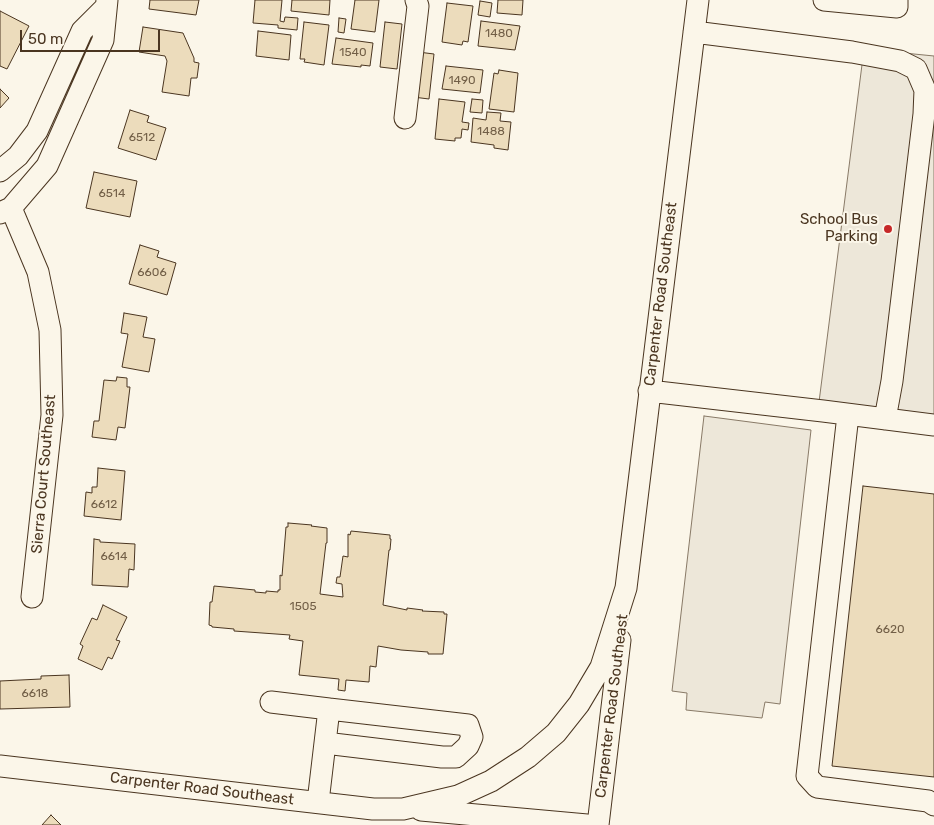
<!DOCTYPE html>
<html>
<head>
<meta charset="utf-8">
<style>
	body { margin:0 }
	#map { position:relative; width:934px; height:825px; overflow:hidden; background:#fbf6e9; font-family:Rubik,sans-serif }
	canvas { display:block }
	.scale { position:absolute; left:20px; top:30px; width:140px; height:22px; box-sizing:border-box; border:2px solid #4a3520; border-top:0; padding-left:6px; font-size:15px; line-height:18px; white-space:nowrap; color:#4a3520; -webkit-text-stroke:4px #fbf6e9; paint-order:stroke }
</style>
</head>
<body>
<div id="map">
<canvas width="934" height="825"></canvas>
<div class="scale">50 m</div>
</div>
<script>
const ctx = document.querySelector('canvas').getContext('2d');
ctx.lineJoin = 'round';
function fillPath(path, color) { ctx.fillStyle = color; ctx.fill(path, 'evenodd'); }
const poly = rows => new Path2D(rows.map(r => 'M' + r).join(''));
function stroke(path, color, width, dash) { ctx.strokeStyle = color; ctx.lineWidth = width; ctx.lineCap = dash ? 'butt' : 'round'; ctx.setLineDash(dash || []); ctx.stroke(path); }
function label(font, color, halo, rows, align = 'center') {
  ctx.font = font + ' Rubik,sans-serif'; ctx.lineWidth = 4; ctx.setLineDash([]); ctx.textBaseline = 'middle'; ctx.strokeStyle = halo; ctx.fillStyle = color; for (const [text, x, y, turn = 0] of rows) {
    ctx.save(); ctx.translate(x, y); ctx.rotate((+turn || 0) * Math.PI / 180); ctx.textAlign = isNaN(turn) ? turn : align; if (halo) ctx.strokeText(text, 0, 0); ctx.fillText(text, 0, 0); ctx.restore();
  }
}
const parking = poly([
	[864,49,934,56,934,416,819,402,864,49],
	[704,416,811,430,780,704,765,702,762,718,686,710,687,693,672,691,704,416]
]);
fillPath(parking, '#ede7d9');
stroke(parking, '#887966', 1);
const building = poly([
	[150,0,199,0,196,15,149,9,150,0],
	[255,0,282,0,280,21,284,22,285,17,298,18,297,30,278,28,278,25,253,23,255,0],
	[292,0,330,0,329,15,291,11,292,0],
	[355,0,379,0,375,32,351,29,355,0],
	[498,0,523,0,522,15,497,13,498,0],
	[480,1,492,3,490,17,478,15,480,1],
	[447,3,473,6,468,42,463,41,462,45,442,42,447,3],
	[0,11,29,26,7,69,0,66,0,11],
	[339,18,346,19,344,33,338,32,339,18],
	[481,21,520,26,515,50,478,46,481,21],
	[304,22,329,25,324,65,304,62,305,59,300,59,304,22],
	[385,22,402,24,397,69,380,67,385,22],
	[143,27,183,33,194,58,194,62,199,63,197,78,191,78,189,96,162,92,167,61,165,56,139,52,143,27],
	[258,31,291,35,289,60,256,56,258,31],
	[336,38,373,43,370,66,361,65,361,67,332,64,336,38],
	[418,52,434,54,429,99,413,97,418,52],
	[446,66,483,70,480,93,442,89,446,66],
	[499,70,518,73,514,112,489,109,494,73,498,74,499,70],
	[0,89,9,98,0,108,0,89],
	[439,99,465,102,462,122,469,123,468,130,462,129,461,138,455,138,455,141,435,139,439,99],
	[472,99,483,100,482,113,470,112,472,99],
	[130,110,149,116,147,122,166,128,156,160,118,148,130,110],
	[487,112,501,113,500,121,511,122,508,150,494,148,494,145,471,142,473,118,486,120,487,112],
	[94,172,137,181,130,217,86,208,94,172],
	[140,245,159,251,157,257,176,263,167,295,129,284,140,245],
	[124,313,147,317,143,337,155,339,149,372,122,367,128,334,121,333,124,313],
	[117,377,127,378,127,387,130,387,125,428,118,427,116,440,92,437,94,421,99,421,104,380,116,381,117,377],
	[98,468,125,471,121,520,84,516,86,492,92,493,92,487,97,487,98,468],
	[863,486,934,494,934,777,832,766,863,486],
	[288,523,312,525,311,526,327,528,327,543,326,543,320,594,343,597,342,584,336,583,337,577,340,577,343,556,348,557,348,534,350,535,351,531,390,535,390,539,391,539,390,550,389,550,383,605,407,610,407,608,423,610,422,611,444,612,444,614,447,614,443,654,428,654,428,652,401,650,378,646,376,667,370,666,369,682,346,680,345,691,338,690,339,679,299,675,303,641,289,639,290,635,234,631,234,629,212,627,212,626,209,625,210,602,212,602,214,586,255,590,255,592,266,593,266,591,278,592,278,590,280,590,280,575,282,576,286,527,288,527,288,523],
	[94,539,100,540,100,542,135,544,134,570,129,569,128,587,92,585,94,539],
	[103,605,127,617,116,640,120,641,112,659,108,657,102,670,78,659,83,646,80,644,92,618,97,620,103,605],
	[69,675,70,707,0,709,0,681,41,679,41,676,69,675],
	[51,815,61,825,42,825,51,815]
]);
fillPath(building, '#ecdcbc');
stroke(building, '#4a3520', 1);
const minor = poly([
	[824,0,897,7,897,0],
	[694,32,852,52,900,61,916,69,925,90,924,114,892,381,885,419],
	[405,118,418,6,416,0],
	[0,171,18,156,37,131,82,31,105,8],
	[11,208,38,272,50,330,52,415,32,597],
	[0,213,11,208,47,166,103,40,107,0],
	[649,391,823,411,934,425],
	[848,415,807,776,817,787,928,801,934,805],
	[271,702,329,709],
	[0,766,373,809,403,809,458,796,491,781,528,757,556,733,579,704,601,667,626,588,698,0],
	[318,802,329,709,468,725,472,737,468,746,456,757,442,757,325,743],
	[421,810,587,825],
	[598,825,620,640]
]);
stroke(minor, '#4a3520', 23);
stroke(minor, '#fbf6e9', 21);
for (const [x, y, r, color] of [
	[888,229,5,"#c62828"]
]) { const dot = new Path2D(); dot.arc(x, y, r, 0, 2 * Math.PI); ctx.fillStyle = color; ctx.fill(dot); stroke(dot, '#fbf6e9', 2); }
label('12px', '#725f47', null, [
	["1480",499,34],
	["1540",353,53],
	["1490",462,81],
	["1488",491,132],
	["6512",142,138],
	["6514",112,194],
	["6606",152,273],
	["6612",104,505],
	["6614",114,557],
	["1505",303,607],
	["6620",890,630],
	["6618",35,694]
]);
label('15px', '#4a3520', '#fbf6e9', [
	["School Bus",878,220],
	["Parking",878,237]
], 'right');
label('15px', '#4a3520', '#fbf6e9', [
	["Carpenter Road Southeast",661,294,-83],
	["Sierra Court Southeast",44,474,-85],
	["Carpenter Road Southeast",612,706,-83],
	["Carpenter Road Southeast",202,789,7]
]);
</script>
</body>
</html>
